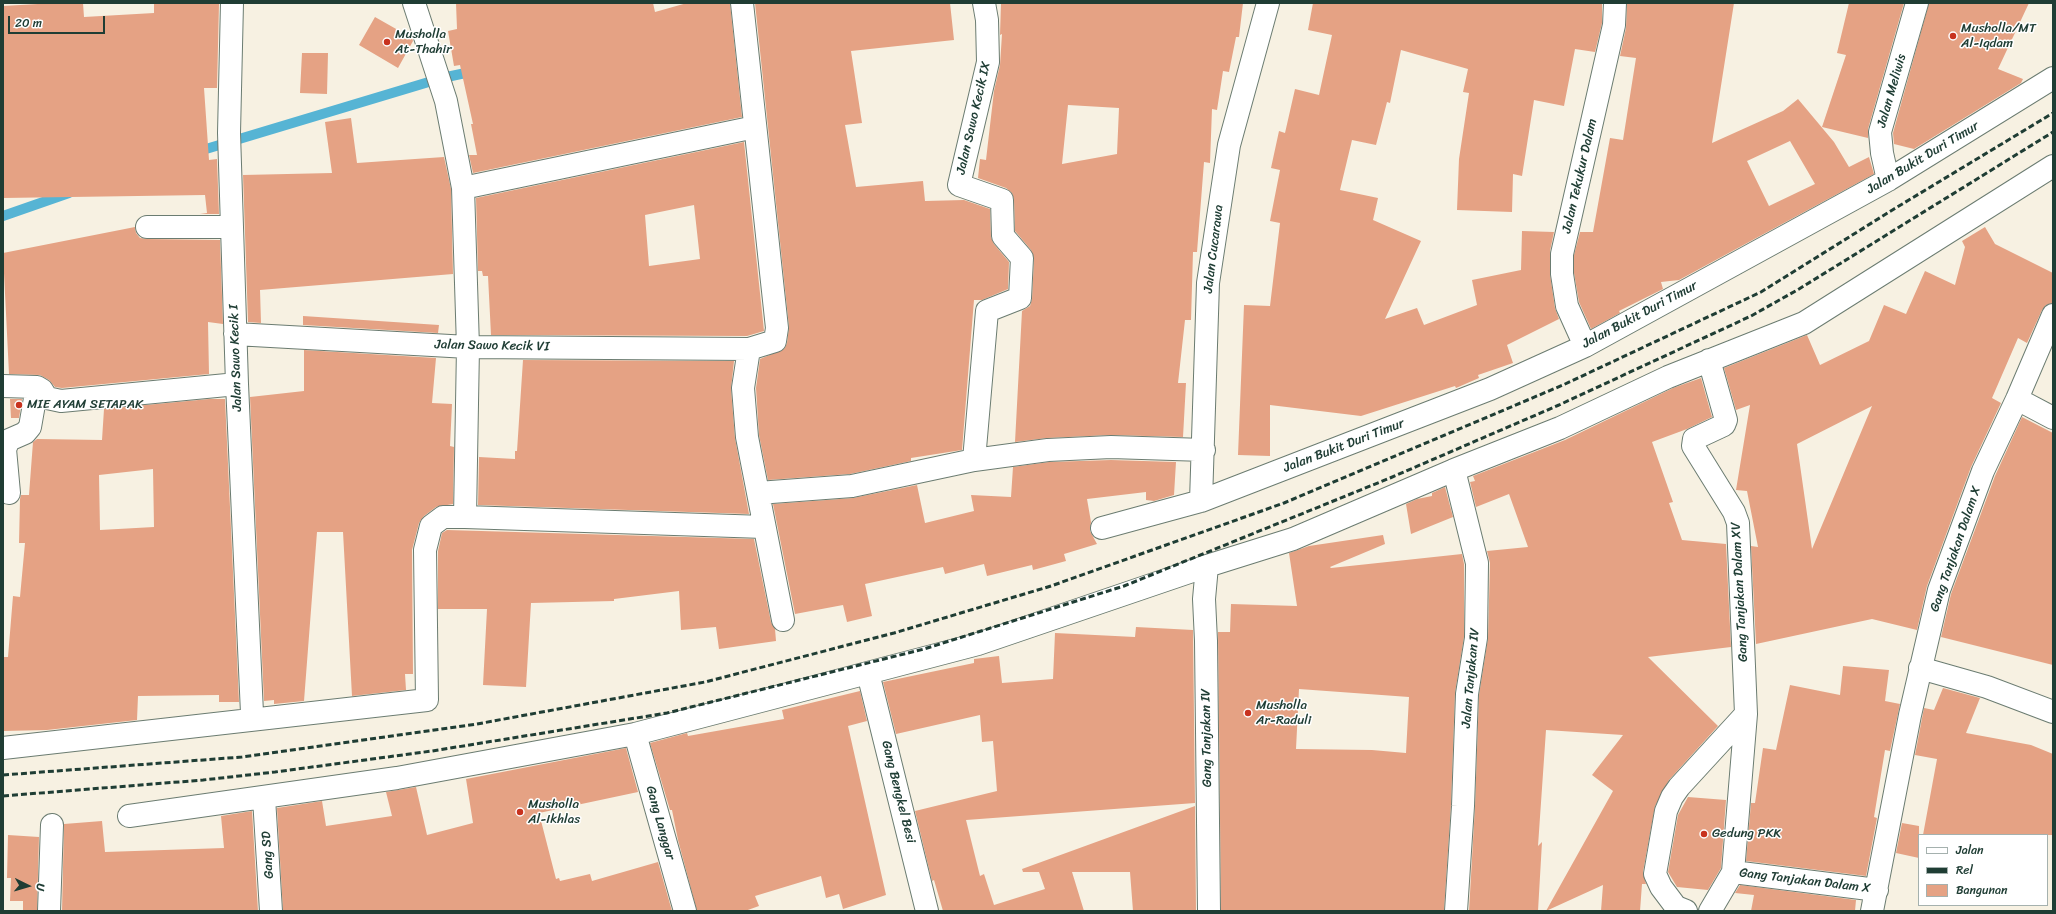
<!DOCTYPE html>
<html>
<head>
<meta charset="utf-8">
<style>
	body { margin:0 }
	#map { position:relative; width:2056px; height:914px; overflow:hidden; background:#f7f1e2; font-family:Sriracha,sans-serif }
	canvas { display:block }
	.frame { position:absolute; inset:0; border:4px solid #1f3d34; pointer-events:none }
	.legend { position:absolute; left:1918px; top:834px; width:130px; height:72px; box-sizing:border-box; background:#fff; border:1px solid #a5b1ae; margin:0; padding:5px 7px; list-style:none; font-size:12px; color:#1f3d34 }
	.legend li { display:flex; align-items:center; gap:8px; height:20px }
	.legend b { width:20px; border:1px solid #a5b1ae }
	.north { position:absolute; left:8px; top:866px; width:40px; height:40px; -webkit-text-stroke:3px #fff; paint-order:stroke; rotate:95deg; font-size:11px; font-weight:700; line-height:16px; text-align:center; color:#1f3d34 }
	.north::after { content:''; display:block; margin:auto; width:14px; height:18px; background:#1f3d34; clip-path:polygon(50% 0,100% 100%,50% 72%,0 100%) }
	.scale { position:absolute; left:8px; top:16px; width:97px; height:18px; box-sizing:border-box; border:2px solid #1f3d34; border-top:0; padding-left:5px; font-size:12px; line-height:14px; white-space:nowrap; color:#1f3d34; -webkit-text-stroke:3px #fff; paint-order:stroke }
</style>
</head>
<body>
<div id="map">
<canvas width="2056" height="914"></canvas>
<div class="frame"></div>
<ul class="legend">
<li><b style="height:5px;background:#fff"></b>Jalan</li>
<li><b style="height:5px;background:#1f3d34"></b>Rel</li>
<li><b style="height:11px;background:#e5a284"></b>Bangunan</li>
</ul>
<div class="north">U</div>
<div class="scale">20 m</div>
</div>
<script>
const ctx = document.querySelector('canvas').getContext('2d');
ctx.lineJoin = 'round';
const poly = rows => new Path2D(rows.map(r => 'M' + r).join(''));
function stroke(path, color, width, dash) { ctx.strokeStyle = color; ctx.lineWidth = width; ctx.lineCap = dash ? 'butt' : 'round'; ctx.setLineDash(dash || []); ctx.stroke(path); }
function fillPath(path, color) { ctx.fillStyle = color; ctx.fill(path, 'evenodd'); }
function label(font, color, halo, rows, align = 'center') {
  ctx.font = font + ' Sriracha,sans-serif'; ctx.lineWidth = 3; ctx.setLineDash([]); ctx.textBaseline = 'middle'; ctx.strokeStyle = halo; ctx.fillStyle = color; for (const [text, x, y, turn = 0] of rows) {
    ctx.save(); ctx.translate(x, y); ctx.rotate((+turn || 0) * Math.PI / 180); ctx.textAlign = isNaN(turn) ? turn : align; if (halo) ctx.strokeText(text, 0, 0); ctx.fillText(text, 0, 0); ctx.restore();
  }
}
stroke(poly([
	[196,152,442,78,475,71],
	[3,216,69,193]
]), '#56b4d4', 10);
fillPath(poly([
	[55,3,83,3,84,17,154,13,154,3,219,4,217,88,204,88,209,160,217,159,219,214,200,214,207,213,205,195,3,198,3,6],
	[456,3,653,3,655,12,687,3,730,3,742,117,473,173,469,155,477,155,471,124,473,124,460,65,454,66,448,31,457,29],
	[755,3,950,3,954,40,851,51,862,123,845,125,856,187,923,181,925,201,964,200,990,209,991,237,994,244,1009,262,1008,289,982,300,974,300,962,450,911,458,911,461,850,474,768,480,759,435,756,388,760,359,784,349,787,343,789,327],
	[1001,3,1243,3,1239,37,1236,37,1229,72,1223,71,1217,110,1212,109,1210,163,1204,162,1197,252,1193,252,1191,320,1185,320,1178,383,1186,383,1183,437,1110,435,1047,438,1015,442,1022,311,1030,306,1032,299,1034,259,1031,250,1015,231,1014,200,1012,193,1006,188,978,178,980,159,986,160,994,91,1000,65,1002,34,1000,35],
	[1068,105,1119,108,1117,154,1062,164],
	[1313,3,1602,3,1602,23,1595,52,1575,49,1564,106,1534,100,1522,176,1513,174,1512,212,1457,210,1459,159,1469,93,1463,92,1468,69,1401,50,1390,103,1387,102,1376,145,1352,140,1340,190,1378,198,1373,220,1421,241,1385,319,1417,308,1424,325,1477,305,1472,280,1521,270,1522,231,1554,232,1550,251,1550,274,1555,308,1559,319,1507,345,1513,363,1478,375,1479,378,1456,388,1455,386,1361,416,1270,405,1270,456,1238,455,1244,305,1270,306,1280,223,1270,221,1280,170,1271,168,1279,131,1285,133,1295,89,1319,95,1332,35,1308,30],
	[1627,3,1734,3,1712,143,1783,111,1798,99,1834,142,1849,167,1869,157,1874,174,1679,280,1661,282,1663,289,1619,311,1620,313,1591,329,1579,302,1574,273,1574,255,1580,232,1593,232,1610,138,1623,140,1636,58,1620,56,1626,28],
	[1790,141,1815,184,1769,206,1747,161],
	[1849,3,1904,3,1868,129,1868,138,1822,127,1846,55,1837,53],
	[1929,3,2029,3,1998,69,2023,79,2021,83,1914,149,1894,144,1893,133],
	[375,17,412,38,413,41,398,68,359,45],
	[302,53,328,53,327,94,300,93],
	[351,118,357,163,444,157,451,189,453,274,260,290,261,323,248,322,243,175,332,173,325,122],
	[744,142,764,331,747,336,491,335,488,276,483,276,482,271,478,271,476,198],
	[694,205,700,259,649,266,645,215],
	[135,227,136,233,140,238,147,239,220,240,223,324,208,322,209,374,62,388,55,387,49,380,40,375,9,374,3,253],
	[1985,227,1995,244,2053,273,2053,303,2046,305,2042,310,2027,343,2018,338,1992,398,2001,403,1971,467,1927,586,1917,630,1872,619,1756,644,1751,546,1758,547,1747,491,1736,490,1750,405,1736,410,1724,368,1807,335,1820,365,1869,341,1884,305,1906,314,1925,271,1955,285,1965,247,1962,241],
	[1872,406,1812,549,1797,444],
	[303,316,439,325,438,333,303,325],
	[304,350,436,358,432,403,452,404,450,446,454,447,453,504,436,507,424,516,419,523,412,550,413,674,405,674,406,690,352,696,343,532,317,532,304,701,274,704,274,700,264,701,250,397,304,391],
	[523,360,734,361,731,389,735,438,749,514,478,505,479,457,515,459,515,451,517,451],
	[1701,378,1712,417,1687,429,1652,442,1673,502,1669,503,1682,540,1726,544,1731,647,1648,657,1718,726,1669,780,1655,806,1643,872,1646,884,1642,884,1640,911,1601,911,1603,885,1546,911,1613,791,1592,775,1623,735,1546,730,1538,846,1542,842,1538,911,1469,911,1475,806,1479,695,1488,638,1490,563,1487,551,1528,547,1509,494,1476,507,1470,482,1475,481,1473,476,1565,440,1673,388],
	[10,399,22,399,19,418,11,418],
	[209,399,225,399,239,702,219,702,219,695,138,696,137,720,47,730,3,731,3,657,8,657,13,596,20,597,25,543,19,543,20,499,21,495,29,495,33,442,37,439,102,440,104,409],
	[153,469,154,527,100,530,99,475],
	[2022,417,2053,433,2053,665,1941,637,1951,594,1995,476],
	[1111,460,1176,462,1174,495,1154,501,1146,500,1146,492,1087,499,1091,522,1090,531,1097,544,1064,554,1066,561,1033,570,1032,565,987,576,984,564,945,574,943,567,865,584,872,616,847,622,843,605,795,614,773,504,853,498,917,485,925,523,974,511,971,495,1011,497,1013,467,1049,462],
	[1445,487,1453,517,1411,534,1406,504,1417,499,1432,496,1432,493],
	[447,530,754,539,771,622,775,629,776,641,719,649,716,627,681,630,679,591,614,599,614,601,531,603,526,687,483,685,487,609,438,609,438,551,442,533],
	[1383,535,1385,544,1330,567,1331,568,1462,554,1464,564,1464,637,1455,693,1451,805,1444,911,1221,911,1218,632,1230,632,1231,604,1297,606,1289,553,1309,546],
	[1299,689,1409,697,1406,753,1372,750,1296,749],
	[1136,627,1193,630,1195,803,966,820,980,876,984,874,994,905,1045,889,1039,872,1023,872,1022,869,1195,806,1196,911,1133,911,1130,872,1072,872,1084,911,943,911,934,880,932,881,915,811,997,791,993,741,982,742,980,715,896,734,883,682,974,663,974,659,999,656,1002,683,1053,679,1055,633,1135,637],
	[1843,666,1889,670,1885,701,1900,704,1890,751,1885,750,1874,817,1877,818,1866,876,1746,861,1751,803,1755,803,1763,748,1776,750,1790,685,1840,695],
	[1943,688,1980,698,1966,733,2031,745,2053,754,2053,835,1923,835,1937,759,1915,755,1924,708,1934,710],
	[860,691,867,721,848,726,886,895,843,909,839,894,826,898,821,876,755,896,759,906,745,911,697,911,678,840,672,810,670,810,650,743,687,733,688,736,784,719,782,710],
	[626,748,638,792,539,813,556,879,559,878,560,881,590,874,592,881,658,862,672,911,283,911,277,808,322,801,326,826,392,816,386,792,416,787,427,835,473,823,466,779],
	[1688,797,1726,800,1721,868,1708,890,1677,887,1668,872,1678,815],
	[252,811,258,911,62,911,64,824,102,821,105,852,224,848,221,816],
	[1902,823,1919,826,1919,858,1896,853],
	[8,835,39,837,37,911,23,911,23,901,10,901,11,878,7,878],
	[1740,885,1856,900,1855,911,1751,911,1754,895,1735,893]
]), '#e5a284');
const minor = poly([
	[232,3,229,133,237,384,252,713],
	[742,3,777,328,775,341,749,349,743,388,747,437,783,620],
	[1888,180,1882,153,1880,132,1917,3],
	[463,188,755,127],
	[147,227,232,227],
	[235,334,468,347,749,349],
	[1585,346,1567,306,1562,274,1562,254,1614,25,1615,3],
	[3,386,37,387,42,390,47,398,61,401,237,384],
	[2017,399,2053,418],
	[974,460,987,311,1020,298,1022,258,1003,236,1002,200,959,185,988,62,987,20,984,3],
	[1454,470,1477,563,1476,638,1467,694,1463,806,1456,911],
	[9,493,5,449,9,440,25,433,30,427,37,387],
	[758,493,852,486,974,460,1048,450,1111,447,1204,450],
	[1201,501,1208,283,1229,145,1268,3],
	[465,517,764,527],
	[1102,528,1201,501,1490,389,1585,346,1888,180,2053,78],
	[1207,566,1204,599,1206,641,1209,911],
	[1920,668,1987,687,2053,712],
	[868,673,927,911],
	[635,734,685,911],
	[3,748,427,700,425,550,431,526,443,517,465,517,468,347,463,188,446,101,414,3],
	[264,798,271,911],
	[129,816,397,778,635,734,978,644,1207,566,1293,539,1454,470,1560,428,1668,377,1804,323,2053,166],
	[1733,872,1877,890],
	[49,911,52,825],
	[1686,911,1676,907,1661,887,1655,874,1666,811,1672,797,1679,787,1746,714,1738,523,1734,512,1693,446,1694,439,1724,425,1726,420,1709,360],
	[1710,911,1733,872,1746,714],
	[1872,911,1910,715,1939,590,1983,471,2017,399,2053,315]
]);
stroke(minor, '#6b7c71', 24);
stroke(minor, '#fff', 22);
stroke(poly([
	[3,775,242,757,477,724,705,682,894,633,1051,586,1284,503,1563,385,1761,292,1894,209,2053,113],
	[3,796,203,780,275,772,432,751,667,713,924,649,1124,586,1390,478,1559,405,1751,316,1799,289,2053,132]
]), '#1f3d34', 3, [6, 3]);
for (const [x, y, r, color] of [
	[1953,36,4,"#c8321e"],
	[387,42,4,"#c8321e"],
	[19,405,4,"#c8321e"],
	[1248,713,4,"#c8321e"],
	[520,812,4,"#c8321e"],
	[1704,834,4,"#c8321e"]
]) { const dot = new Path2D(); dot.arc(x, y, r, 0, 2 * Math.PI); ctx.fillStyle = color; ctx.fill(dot); stroke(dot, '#fff', 1.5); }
label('13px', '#1f3d34', '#fff', [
	["Musholla/MT",1961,29],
	["Al-Iqdam",1961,44],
	["Musholla",395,35],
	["At-Thahir",395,50],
	["MIE AYAM SETAPAK",27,405],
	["Musholla",1256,706],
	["Ar-Raduli",1256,721],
	["Musholla",528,805],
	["Al-Ikhlas",528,820],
	["Gedung PKK",1712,834]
], 'left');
label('13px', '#1f3d34', '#fff', [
	["Jalan Meliwis",1892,91,-74],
	["Jalan Sawo Kecik IX",974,118,-77],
	["Jalan Bukit Duri Timur",1923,158,-31],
	["Jalan Tekukur Dalam",1580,176,-77],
	["Jalan Cucarawa",1214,249,-83],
	["Jalan Bukit Duri Timur",1640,315,-28],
	["Jalan Sawo Kecik VI",492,346,1],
	["Jalan Sawo Kecik I",236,358,-92],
	["Jalan Bukit Duri Timur",1344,446,-21],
	["Gang Tanjakan Dalam X",1956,549,-71],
	["Gang Tanjakan Dalam XV",1740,592,-93],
	["Jalan Tanjakan IV",1471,678,-85],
	["Gang Tanjakan IV",1207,738,-91],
	["Gang Bengkel Besi",898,792,76],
	["Gang Langgar",660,823,74],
	["Gang SD",268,855,-94],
	["Gang Tanjakan Dalam X",1805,881,7]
]);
</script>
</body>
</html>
